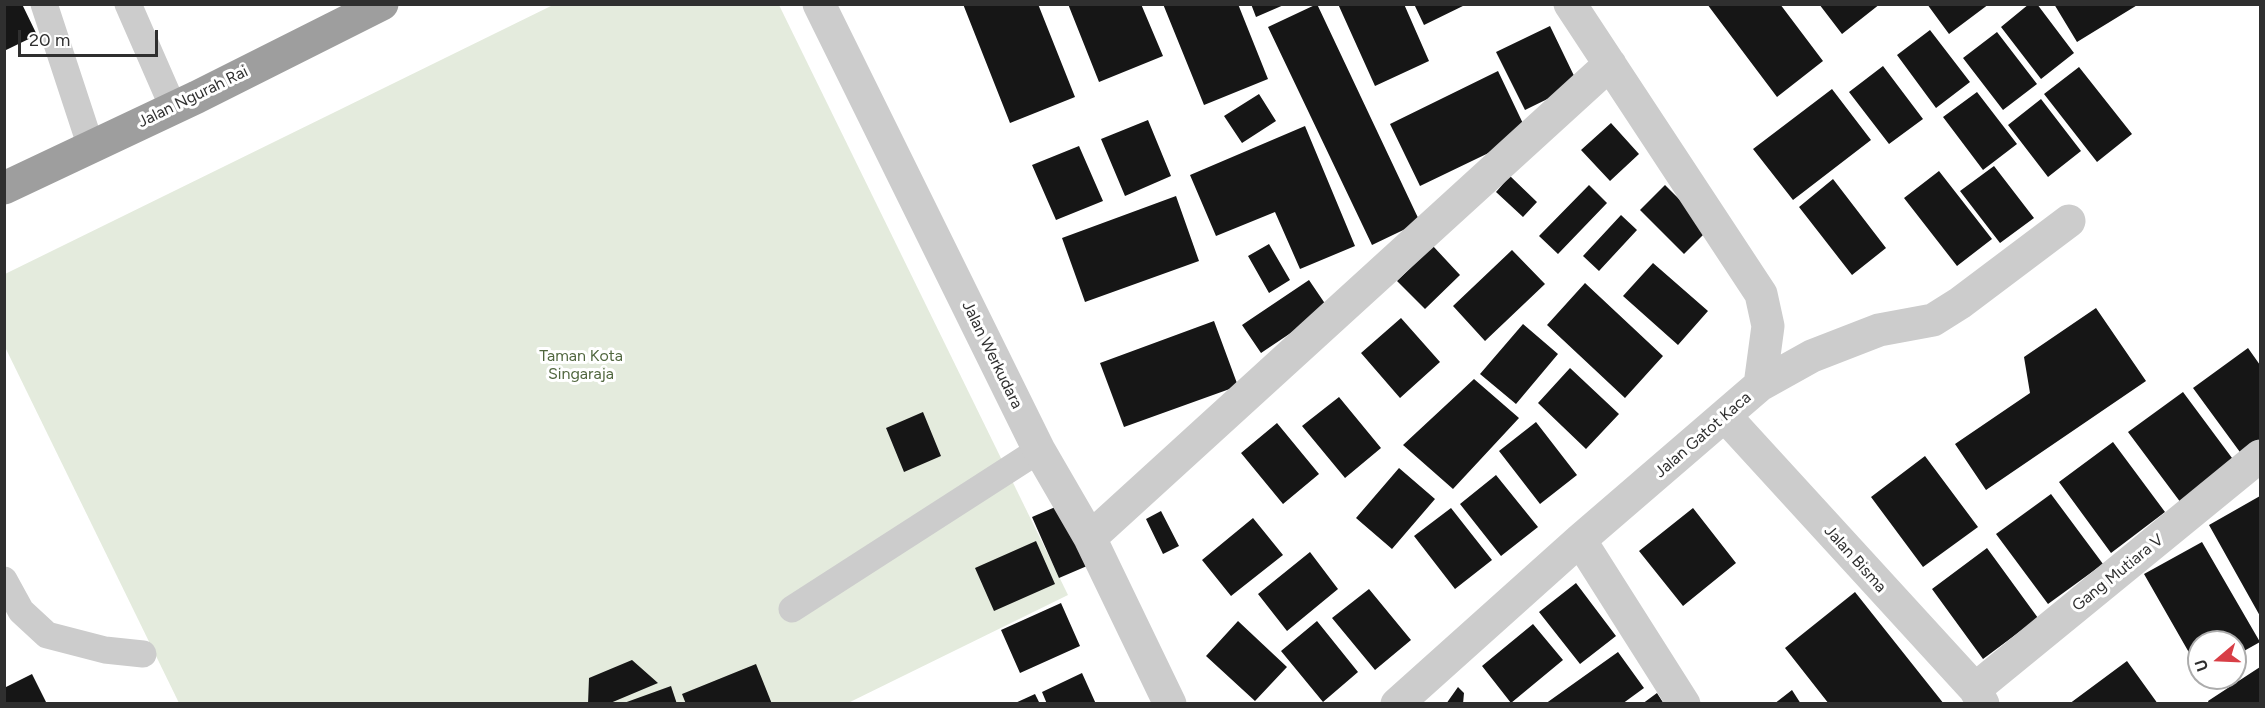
<!DOCTYPE html>
<html>
<head>
<meta charset="utf-8">
<style>
	body { margin:0 }
	#map { position:relative; width:2265px; height:708px; overflow:hidden; background:#fff; font-family:Figtree,sans-serif }
	canvas { display:block }
	.frame { position:absolute; inset:0; border:6px solid #2f2f2f; pointer-events:none }
	.north { position:absolute; left:2187px; top:630px; width:60px; height:60px; box-sizing:border-box; background:#fff; border:2px solid #acacac; border-radius:50%; rotate:251deg; font-size:16px; font-weight:700; line-height:24px; text-align:center; color:#2f2f2f }
	.north::after { content:''; display:block; margin:auto; width:21px; height:27px; background:#d83e46; clip-path:polygon(50% 0,100% 100%,50% 72%,0 100%) }
	.scale { position:absolute; left:18px; top:30px; width:140px; height:27px; box-sizing:border-box; border:3px solid #2f2f2f; border-top:0; padding-left:8px; font-size:18px; line-height:21px; white-space:nowrap; color:#2f2f2f; -webkit-text-stroke:4px #fff; paint-order:stroke }
</style>
</head>
<body>
<div id="map">
<canvas width="2265" height="708"></canvas>
<div class="frame"></div>
<div class="north">U</div>
<div class="scale">20 m</div>
</div>
<script>
const ctx = document.querySelector('canvas').getContext('2d');
ctx.lineJoin = 'round';
function fillPath(path, color) { ctx.fillStyle = color; ctx.fill(path, 'evenodd'); }
const poly = rows => new Path2D(rows.map(r => 'M' + r).join(''));
function stroke(path, color, width, dash) { ctx.strokeStyle = color; ctx.lineWidth = width; ctx.lineCap = dash ? 'butt' : 'round'; ctx.setLineDash(dash || []); ctx.stroke(path); }
function label(font, color, halo, rows, align = 'center') {
  ctx.font = font + ' Figtree,sans-serif'; ctx.lineWidth = 6; ctx.setLineDash([]); ctx.textBaseline = 'middle'; ctx.strokeStyle = halo; ctx.fillStyle = color; for (const [text, x, y, turn = 0] of rows) {
    ctx.save(); ctx.translate(x, y); ctx.rotate((+turn || 0) * Math.PI / 180); ctx.textAlign = isNaN(turn) ? turn : align; if (halo) ctx.strokeText(text, 0, 0); ctx.fillText(text, 0, 0); ctx.restore();
  }
}
fillPath(poly([
	[553,5,779,5,1068,595,848,703,179,703,5,347,5,274]
]), '#e4ebdd');
fillPath(poly([
	[4,4,22,4,37,35,4,51],
	[963,4,1038,4,1075,97,1010,123],
	[1068,4,1141,4,1163,56,1099,82],
	[1163,4,1238,4,1268,79,1204,105],
	[1251,4,1286,4,1256,17],
	[1317,4,1420,222,1372,245,1268,27],
	[1338,4,1404,4,1429,61,1375,86],
	[1414,4,1467,4,1424,25],
	[1707,4,1780,4,1823,61,1777,97],
	[1819,4,1880,4,1842,34],
	[1927,4,1989,4,1949,34],
	[2029,4,2037,4,2074,53,2041,79,2001,27],
	[2054,4,2139,4,2077,42],
	[1550,26,1578,84,1525,110,1496,52],
	[1930,30,1970,82,1936,108,1897,55],
	[1997,32,2037,84,2003,110,1963,58],
	[1883,66,1923,119,1889,144,1849,92],
	[2079,67,2132,134,2097,162,2044,94],
	[1498,71,1528,134,1420,186,1390,124],
	[1832,89,1871,140,1793,200,1753,149],
	[1977,92,2017,144,1983,170,1943,117],
	[1259,94,1276,121,1242,143,1224,116],
	[2041,99,2081,151,2048,177,2008,125],
	[1148,120,1171,176,1125,196,1101,139],
	[1611,123,1639,154,1610,181,1581,150],
	[1305,126,1355,246,1300,269,1275,212,1216,236,1190,175],
	[1079,146,1103,201,1056,220,1032,165],
	[1994,166,2034,218,2000,243,1960,191],
	[1939,171,1992,239,1957,266,1904,198],
	[1510,176,1537,202,1523,217,1496,192],
	[1833,179,1886,248,1852,275,1799,207],
	[1589,185,1607,203,1558,254,1539,236],
	[1665,185,1709,229,1684,254,1640,210],
	[1176,196,1199,261,1085,302,1062,238],
	[1621,215,1637,230,1599,271,1583,256],
	[1269,244,1290,280,1269,293,1248,256],
	[1433,246,1460,275,1425,309,1397,281],
	[1512,250,1545,284,1485,341,1453,306],
	[1653,263,1708,311,1678,345,1623,296],
	[1309,280,1328,308,1261,353,1242,325],
	[1585,283,1663,356,1625,398,1547,325],
	[2096,308,2146,381,1986,490,1955,444,2030,393,2024,357],
	[1401,318,1440,362,1400,398,1361,353],
	[1214,321,1238,386,1124,427,1100,363],
	[1523,324,1558,354,1516,404,1480,374],
	[2248,348,2260,365,2260,447,2245,459,2193,388],
	[1570,368,1619,414,1586,449,1538,403],
	[1474,379,1519,418,1453,489,1403,445],
	[2183,392,2235,462,2181,503,2128,432],
	[1339,397,1381,448,1345,478,1302,426],
	[923,412,941,456,904,472,886,428],
	[1536,422,1577,475,1540,504,1499,451],
	[1277,423,1319,474,1283,504,1241,453],
	[2113,442,2165,512,2111,553,2059,482],
	[1925,456,1978,527,1923,567,1871,497],
	[1399,468,1435,499,1392,549,1356,518],
	[1496,475,1538,527,1501,556,1460,504],
	[2051,494,2103,564,2048,604,1996,534],
	[2260,496,2260,616,2209,525],
	[1060,505,1087,566,1059,578,1032,517],
	[1451,508,1492,560,1455,589,1414,536],
	[1693,508,1736,563,1683,606,1639,551],
	[1161,511,1179,546,1163,554,1146,519],
	[1253,518,1283,555,1231,596,1202,560],
	[1036,541,1055,584,994,611,975,568],
	[2202,542,2260,642,2235,656,2235,642,2199,642,2199,670,2144,574],
	[1987,548,2038,618,1983,659,1932,589],
	[1310,552,1338,589,1287,631,1258,594],
	[1576,583,1616,636,1580,664,1539,612],
	[1369,589,1411,640,1375,670,1332,618],
	[1855,592,1944,704,1829,704,1785,648],
	[1061,603,1080,646,1020,673,1001,630],
	[1238,621,1287,667,1255,701,1206,656],
	[1317,621,1358,672,1323,702,1281,651],
	[1533,624,1563,660,1511,703,1482,666],
	[1618,652,1644,688,1622,704,1545,704],
	[632,660,658,683,608,704,588,704,589,678],
	[2127,661,2158,704,2069,704],
	[756,664,772,704,686,704,682,694],
	[2260,667,2260,704,2209,704,2208,701],
	[1082,673,1096,704,1047,704,1042,692],
	[32,674,47,704,4,704,4,688],
	[671,686,677,704,624,704,624,703],
	[1458,687,1464,693,1463,704,1446,704],
	[1792,690,1801,704,1774,704],
	[1657,693,1664,704,1642,704],
	[1035,694,1040,704,1013,704]
]), '#161616');
stroke(poly([
	[44,4,91,147],
	[128,4,173,107],
	[4,580,21,611,47,635,105,650,143,654],
	[792,609,1039,450]
]), '#ccc', 27);
stroke(poly([
	[819,4,1039,450,1090,538,1170,704],
	[1570,4,1761,294,1768,326,1760,385],
	[1725,416,1975,689,1983,704],
	[1090,538,1610,64],
	[1580,540,1684,704],
	[1975,689,2260,456],
	[1397,704,1580,540,1760,385,1812,356,1879,330,1933,320,1960,303,2069,221]
]), '#ccc', 33);
stroke(poly([
	[4,188,197,97,382,4]
]), '#9e9e9e', 33);
label('16px', '#2f2f2f', '#fff', [
	["Jalan Ngurah Rai",193,97,-26],
	["Jalan Werkudara",992,355,64],
	["Jalan Gatot Kaca",1703,435,-41],
	["Jalan Bisma",1855,559,48],
	["Gang Mutiara V",2118,573,-39]
]);
label('16px', '#51673f', '#fff', [
	["Taman Kota",581,356],
	["Singaraja",581,374]
]);
</script>
</body>
</html>
